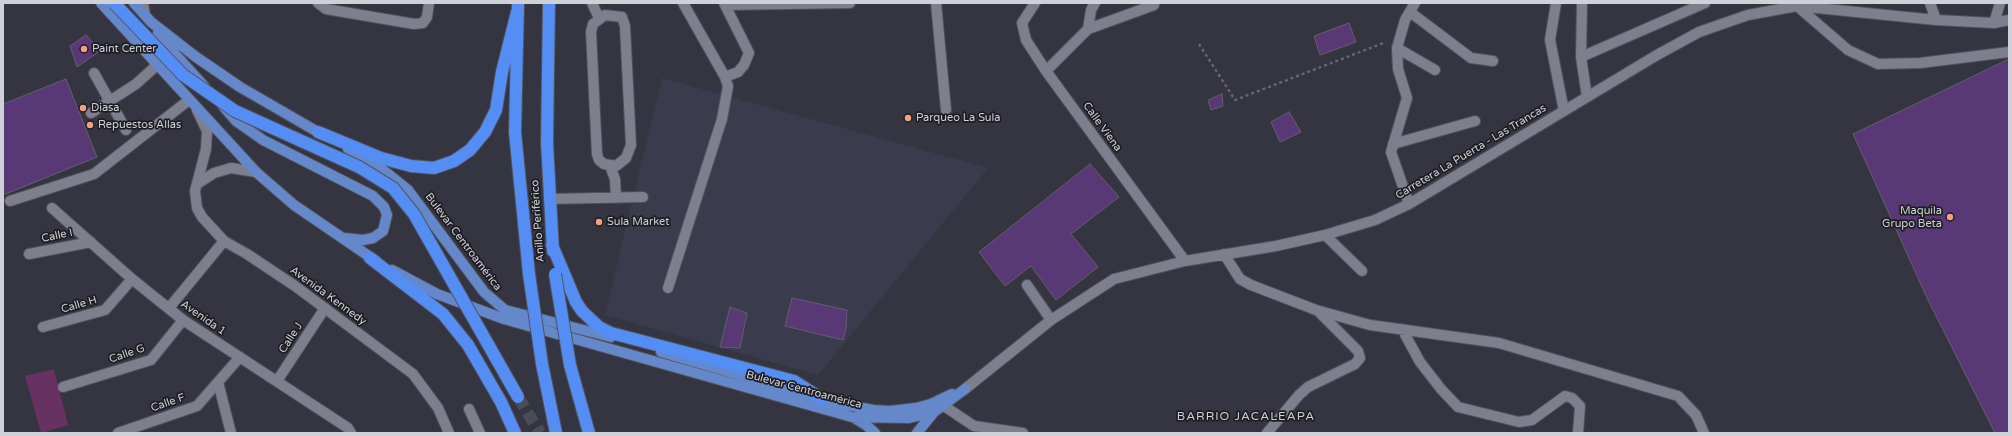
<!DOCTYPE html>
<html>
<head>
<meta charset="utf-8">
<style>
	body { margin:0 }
	#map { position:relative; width:2012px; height:436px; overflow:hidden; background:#353541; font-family:"Varela Round",sans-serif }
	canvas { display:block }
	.frame { position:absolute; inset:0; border:4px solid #d0d0d8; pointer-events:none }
</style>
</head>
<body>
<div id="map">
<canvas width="2012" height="436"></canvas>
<div class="frame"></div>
</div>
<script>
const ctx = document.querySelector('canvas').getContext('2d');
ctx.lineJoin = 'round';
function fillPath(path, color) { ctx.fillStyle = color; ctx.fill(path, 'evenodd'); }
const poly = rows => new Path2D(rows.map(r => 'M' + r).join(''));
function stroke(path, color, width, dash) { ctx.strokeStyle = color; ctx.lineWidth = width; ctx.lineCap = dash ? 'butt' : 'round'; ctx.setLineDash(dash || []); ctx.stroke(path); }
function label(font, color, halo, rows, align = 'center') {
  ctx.font = font + ' "Varela Round",sans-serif'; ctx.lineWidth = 3.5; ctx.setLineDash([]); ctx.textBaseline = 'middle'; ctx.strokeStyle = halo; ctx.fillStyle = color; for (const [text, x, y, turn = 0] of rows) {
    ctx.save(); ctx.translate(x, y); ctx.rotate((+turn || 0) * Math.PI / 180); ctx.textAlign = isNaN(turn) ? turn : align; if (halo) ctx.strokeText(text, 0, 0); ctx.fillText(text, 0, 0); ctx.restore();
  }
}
fillPath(poly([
	[662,78,988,168,818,375,605,315]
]), '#3b3b4e');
fillPath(poly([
	[54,369,68,425,41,433,25,376]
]), '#673262');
const building = poly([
	[1349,23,1356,42,1320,55,1314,36,1349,23],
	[86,35,100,51,77,67,70,46,86,35],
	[2009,59,2009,433,1995,433,1928,300,1853,134,2009,59],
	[66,79,97,157,3,195,3,104,66,79],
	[1222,94,1223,106,1211,110,1208,100,1222,94],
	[1289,112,1301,132,1280,142,1271,122,1289,112],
	[1090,164,1119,197,1071,234,1098,267,1056,300,1031,266,1005,286,979,252,1090,164],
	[792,298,847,310,846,328,843,340,785,326,792,298],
	[730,307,747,313,740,348,720,347,730,307]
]);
fillPath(building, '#593975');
stroke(building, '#645e6b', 1);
stroke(poly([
	[518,397,540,433]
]), '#4c4c58', 12, [12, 6]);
const minor = poly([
	[143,3,145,15],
	[318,3,326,9,414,24,423,23,427,17,429,3],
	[592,3,599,18],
	[724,3,749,53,744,65,738,72,725,77],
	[936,3,946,110],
	[1035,3,1022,23,1026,40,1046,71,1185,261],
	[1556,3,1550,40,1564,111],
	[1582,3,1581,57,1587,97],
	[1930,3,1936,20],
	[725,5,850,3],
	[1797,6,1848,50,1878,64,1920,63,2009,52],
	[1410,12,1471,58,1493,61],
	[605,15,622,17,625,26,631,145,626,158,616,166,604,164,599,160,597,154,591,32,593,24,605,15],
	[1994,23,2000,3],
	[1088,29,1091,10,1095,3],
	[1397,48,1435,70],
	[1581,57,1705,3],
	[1046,71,1088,29,1154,5],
	[94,73,126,130],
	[197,110,207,131,206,149,195,191,197,208,202,217,224,241,247,254,295,286,413,374,438,408,449,433],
	[91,113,136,84,157,65],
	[1393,144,1475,121],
	[610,166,615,179,616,198],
	[197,184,214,173,231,168,256,172],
	[549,199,643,197],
	[10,201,94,174,189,100],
	[1409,204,1391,152,1407,98,1398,69,1397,48,1405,20,1415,3],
	[52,208,132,279,183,320,348,428,351,433],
	[1325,235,1362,271],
	[29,254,91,242],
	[1224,254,1240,279,1251,285,1316,310,1370,325,1499,343,1678,396,1696,415,1704,433],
	[1027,285,1051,320],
	[668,288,722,119,728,86,725,77,683,3],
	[169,308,224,241],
	[43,327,105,310,132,279],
	[1402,329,1420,362,1441,389,1458,407,1519,422,1532,420,1565,396,1572,398,1580,406,1578,433],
	[277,381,325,308],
	[63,387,151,360,183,320],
	[965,389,1051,320,1114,279,1185,261,1276,246,1325,235,1375,220,1409,204,1657,55,1699,32,1748,15,1797,6,1936,20,1994,23,2009,20],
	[944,406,974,426,1023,433],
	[469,409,480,433],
	[118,433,197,406,218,382],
	[231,433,218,382,240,357],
	[1267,433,1299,395,1308,387,1355,364,1360,358,1358,351,1318,311]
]);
const major = poly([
	[101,3,256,172,294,205,376,261],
	[134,3,151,22,196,57,240,87,323,135],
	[158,33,175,54,204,86],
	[223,106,236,121,263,140,373,196,384,207,387,215,383,231,373,238,363,240,344,238],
	[348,149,378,166,408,190,484,292,505,310,611,337],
	[392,270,437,294,504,319,852,417,909,418,934,412,965,389],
	[661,352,836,403,873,410,890,411,916,408,931,404,952,394],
	[856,419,866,425,875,433],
	[917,433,934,412]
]);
const highway = poly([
	[518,3,515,132,529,274],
	[549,3,547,143,553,251],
	[318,132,381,158,411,166,434,168,454,161,470,150,485,132,496,110,502,72,517,12],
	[552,245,576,302,582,311,599,327,611,333,794,381,822,399],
	[370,258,443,314,468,345,501,402,515,433],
	[542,364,556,433],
	[570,365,589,433]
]);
stroke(minor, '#52525d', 12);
stroke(major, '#52525d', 12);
stroke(highway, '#52525d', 14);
stroke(poly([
	[1199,44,1235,100,1386,42]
]), '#666670', 2.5, [3, 3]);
stroke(minor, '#7e7f8d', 10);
stroke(major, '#6588cb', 10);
stroke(highway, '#548ef4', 12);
const highwayBridge = poly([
	[114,3,183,75,235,111,359,167,393,188,414,214,518,397],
	[529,274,542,364],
	[555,274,570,365]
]);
stroke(highwayBridge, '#52525d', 14, []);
stroke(highwayBridge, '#548ef4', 12);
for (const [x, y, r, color] of [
	[84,49,4,"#f2a081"],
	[83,108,4,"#f2a081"],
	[908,118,4,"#f2a081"],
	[90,125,4,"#f2a081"],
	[1950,217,4,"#f2a081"],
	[599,222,4,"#f2a081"]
]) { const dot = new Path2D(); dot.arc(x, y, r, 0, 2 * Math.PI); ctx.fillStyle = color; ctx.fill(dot); stroke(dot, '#1d1d23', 1.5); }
label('11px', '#d0d0d8', '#1d1d23', [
	["Paint Center",92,49],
	["Diasa",91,108],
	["Parqueo La Sula",916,118],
	["Repuestos Allas",98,125],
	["Maquila",1942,211,"right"],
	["Grupo Beta",1942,224,"right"],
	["Sula Market",607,222]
], 'left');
label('11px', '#d0d0d8', '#1d1d23', [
	["Calle Viena",1102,127,54],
	["Carretera La Puerta - Las Trancas",1471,152,-31],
	["Anillo Periférico",538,221,-94],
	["Calle I",57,236,-12],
	["Bulevar Centroamérica",463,242,53],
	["Avenida Kennedy",328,296,36],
	["Calle H",79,305,-16],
	["Avenida 1",203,318,35],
	["Calle J",291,338,-57],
	["Calle G",127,354,-19],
	["Bulevar Centroamérica",804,390,15],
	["Calle F",168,403,-19]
]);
ctx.letterSpacing = '1px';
label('12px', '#d0d0d8', '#1d1d23', [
	["BARRIO JACALEAPA",1246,417]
]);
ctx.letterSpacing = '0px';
</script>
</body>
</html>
